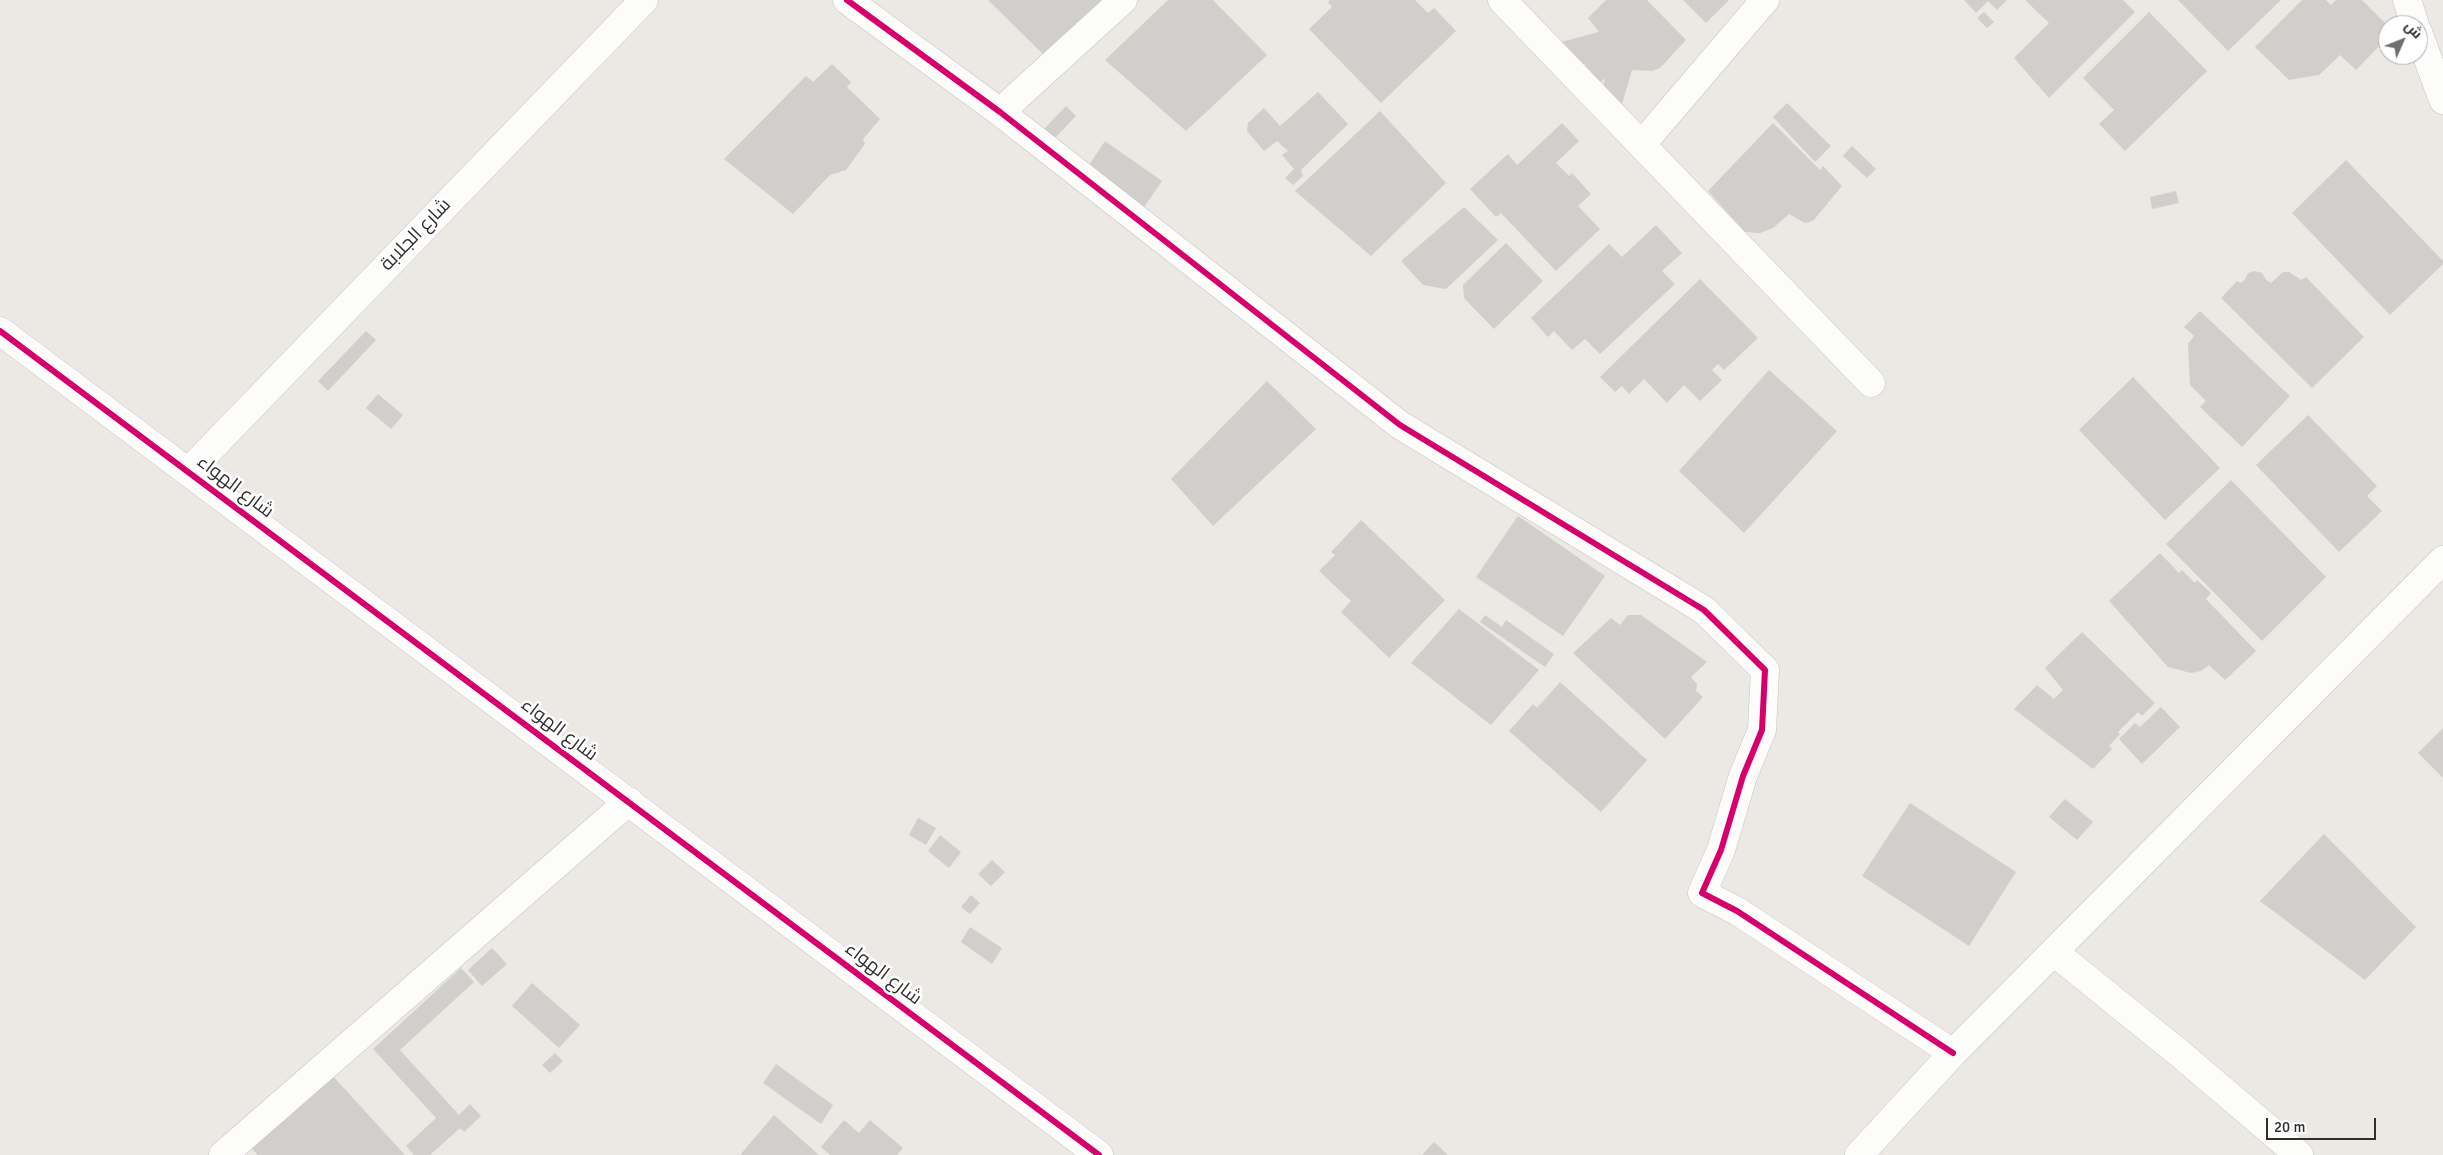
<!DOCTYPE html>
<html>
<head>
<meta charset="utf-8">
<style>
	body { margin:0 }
	#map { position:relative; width:2443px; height:1155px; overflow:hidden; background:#ece8e4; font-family:Signika,Cairo,sans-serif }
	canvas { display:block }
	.north { position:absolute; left:2378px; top:15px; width:50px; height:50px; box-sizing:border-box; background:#fff; border:1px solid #ababab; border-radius:50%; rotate:46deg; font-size:14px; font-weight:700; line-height:20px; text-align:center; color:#2e2e2e }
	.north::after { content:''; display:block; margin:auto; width:18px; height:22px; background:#706f6e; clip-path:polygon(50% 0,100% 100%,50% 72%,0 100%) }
	.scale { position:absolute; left:2266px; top:1118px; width:110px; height:22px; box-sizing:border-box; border:2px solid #2e2e2e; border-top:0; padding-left:6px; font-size:15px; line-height:18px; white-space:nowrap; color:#2e2e2e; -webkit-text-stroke:4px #fff; paint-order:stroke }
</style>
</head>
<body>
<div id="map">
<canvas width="2443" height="1155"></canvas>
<div class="north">ش</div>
<div class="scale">20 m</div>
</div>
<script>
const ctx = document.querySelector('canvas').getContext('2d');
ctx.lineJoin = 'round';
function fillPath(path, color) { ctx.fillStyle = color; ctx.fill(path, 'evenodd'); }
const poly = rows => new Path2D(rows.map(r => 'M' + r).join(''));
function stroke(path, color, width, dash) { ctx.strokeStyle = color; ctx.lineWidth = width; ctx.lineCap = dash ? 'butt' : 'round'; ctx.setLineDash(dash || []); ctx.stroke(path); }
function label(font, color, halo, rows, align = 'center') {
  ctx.font = font + ' Signika,Cairo,sans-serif'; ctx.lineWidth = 5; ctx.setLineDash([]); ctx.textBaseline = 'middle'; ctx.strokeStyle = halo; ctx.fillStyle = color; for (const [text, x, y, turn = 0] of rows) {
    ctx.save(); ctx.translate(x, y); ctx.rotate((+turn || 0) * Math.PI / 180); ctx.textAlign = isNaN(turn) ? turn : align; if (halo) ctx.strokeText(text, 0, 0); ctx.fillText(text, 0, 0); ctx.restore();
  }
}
fillPath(poly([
	[988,0,1107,0,1048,59],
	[1168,0,1213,0,1267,55,1186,131,1105,60],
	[1330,0,1415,0,1428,13,1434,8,1456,31,1381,103,1309,29,1332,7,1328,2],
	[1606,0,1647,0,1686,40,1660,68,1652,71,1632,70,1622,104,1602,92,1605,78,1596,87,1580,72,1586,64,1567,64,1561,42,1599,32,1588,18],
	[1683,0,1729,0,1706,23],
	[1964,0,2007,0,1997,10,1988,1,1976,13],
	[2025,0,2123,0,2135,12,2049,98,2014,58,2049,23],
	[2178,0,2281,0,2228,51],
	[2302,0,2326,0,2331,5,2336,0,2362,0,2388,26,2388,37,2356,70,2340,55,2319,75,2289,80,2255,47],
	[1984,12,1994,22,1987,28,1977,18],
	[2149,12,2207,71,2125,151,2099,124,2114,110,2083,78],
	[832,64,851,82,847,87,880,119,863,139,865,144,846,170,830,175,793,214,724,159,806,76,813,82],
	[1318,92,1348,124,1301,170,1303,176,1293,185,1285,178,1294,169,1282,155,1288,151,1277,141,1264,151,1247,131,1248,123,1264,108,1280,126],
	[1787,103,1831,146,1815,162,1773,117],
	[1066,106,1076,116,1051,142,1044,129],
	[1380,111,1446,183,1371,256,1295,191],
	[1562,123,1579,141,1556,163,1569,176,1572,173,1591,194,1578,206,1600,229,1556,271,1501,213,1496,217,1470,189,1508,154,1517,165],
	[1773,123,1820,170,1823,166,1842,186,1813,221,1805,223,1789,214,1773,228,1760,233,1745,232,1708,191],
	[1105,141,1162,181,1140,213,1083,174],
	[1852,146,1876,169,1867,178,1843,156],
	[2346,160,2443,261,2443,264,2390,315,2292,213],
	[2176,191,2179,203,2152,209,2150,197],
	[1464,207,1498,240,1446,289,1423,285,1401,261],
	[1656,225,1682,253,1662,271,1675,284,1600,354,1585,339,1572,350,1554,331,1548,337,1531,318,1609,244,1622,257],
	[1506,243,1543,281,1494,329,1464,298,1463,285],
	[2255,271,2262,273,2266,280,2271,283,2283,272,2289,272,2301,280,2306,277,2364,337,2312,388,2221,298,2237,281,2240,283,2244,281,2248,273],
	[1700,279,1758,338,1724,370,1718,364,1712,370,1722,380,1700,401,1684,385,1667,403,1644,379,1629,394,1622,386,1615,392,1600,377],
	[2200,311,2290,396,2242,447,2200,407,2206,401,2190,385,2188,344,2194,336,2184,327],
	[366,331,376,340,328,391,318,381],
	[1769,370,1837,431,1744,533,1679,471],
	[2133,377,2220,468,2165,520,2079,430],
	[1267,381,1316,429,1213,526,1171,479],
	[378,394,403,415,391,429,366,408],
	[2308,415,2377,486,2367,496,2382,511,2339,552,2256,465],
	[2231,480,2326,577,2262,641,2166,544],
	[1518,516,1605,576,1563,636,1476,577],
	[1361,520,1445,600,1389,658,1341,612,1351,601,1319,571,1335,555,1331,552],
	[2160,553,2179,573,2182,570,2195,583,2197,580,2211,593,2206,599,2256,651,2225,680,2209,665,2201,671,2191,673,2168,667,2109,601],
	[1459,609,1539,670,1491,725,1411,663],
	[1485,615,1502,627,1506,620,1554,654,1545,667,1480,622],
	[1628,615,1641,615,1707,662,1691,677,1697,684,1696,691,1703,697,1665,739,1573,653,1611,618,1620,625],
	[2082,632,2155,703,2142,716,2138,712,2118,732,2120,734,2109,746,2112,749,2093,769,2014,709,2037,685,2054,699,2063,690,2045,668],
	[1560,682,1647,760,1601,812,1509,731,1533,704,1537,708],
	[2161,707,2180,727,2142,764,2119,739,2135,723,2140,727],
	[2443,728,2443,778,2418,753],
	[2065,799,2093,822,2077,840,2049,817],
	[1910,803,2016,872,1969,946,1862,876],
	[918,818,936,828,926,845,909,835],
	[2324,834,2416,927,2365,980,2260,901],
	[940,835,961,852,949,868,928,851],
	[992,860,1005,872,991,886,978,874],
	[971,895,980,903,970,914,961,907],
	[970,927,1002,948,992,964,961,942],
	[492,948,507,964,482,986,468,970],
	[461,968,474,982,400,1050,459,1115,470,1104,481,1116,464,1132,460,1128,430,1155,414,1155,406,1146,436,1118,373,1049],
	[532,983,580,1025,559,1048,512,1006],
	[555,1053,563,1061,550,1073,542,1065],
	[776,1064,833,1105,821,1124,763,1083],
	[331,1074,405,1155,258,1155,249,1146],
	[774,1115,819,1155,740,1155],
	[844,1120,859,1133,870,1120,903,1148,897,1155,830,1155,821,1147],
	[1434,1142,1448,1155,1422,1155]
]), '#d1cecb');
const street = poly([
	[847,0,1000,112,1400,425,1704,610,1765,670,1762,730,1743,776,1721,850,1702,893,1737,911,1953,1053],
	[1502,0,1871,383],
	[2407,0,2415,25],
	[2418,32,2443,100],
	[1000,112,1123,0],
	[1642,144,1765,0],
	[189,471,644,0],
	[2054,952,2179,1053,2299,1155],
	[223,1155,629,801],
	[1859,1155,1953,1053,2443,560]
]);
const secondary = poly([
	[0,331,1099,1155]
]);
stroke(street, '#c5c4c5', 29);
stroke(secondary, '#c5c4c5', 29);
stroke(street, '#fcfcfb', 28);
stroke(secondary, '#fcfcfb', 28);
stroke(poly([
	[847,0,1000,112,1400,425,1704,610,1765,670,1762,730,1743,776,1721,850,1702,893,1737,911,1953,1053],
	[0,331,1099,1155]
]), '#d6006c', 6);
label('19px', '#2e2e2e', '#fff', [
	["شارع الجلابة",416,235,-46],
	["شارع الهواء",235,487,37],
	["شارع الهواء",559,730,37],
	["شارع الهواء",883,974,37]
]);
</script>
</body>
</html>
